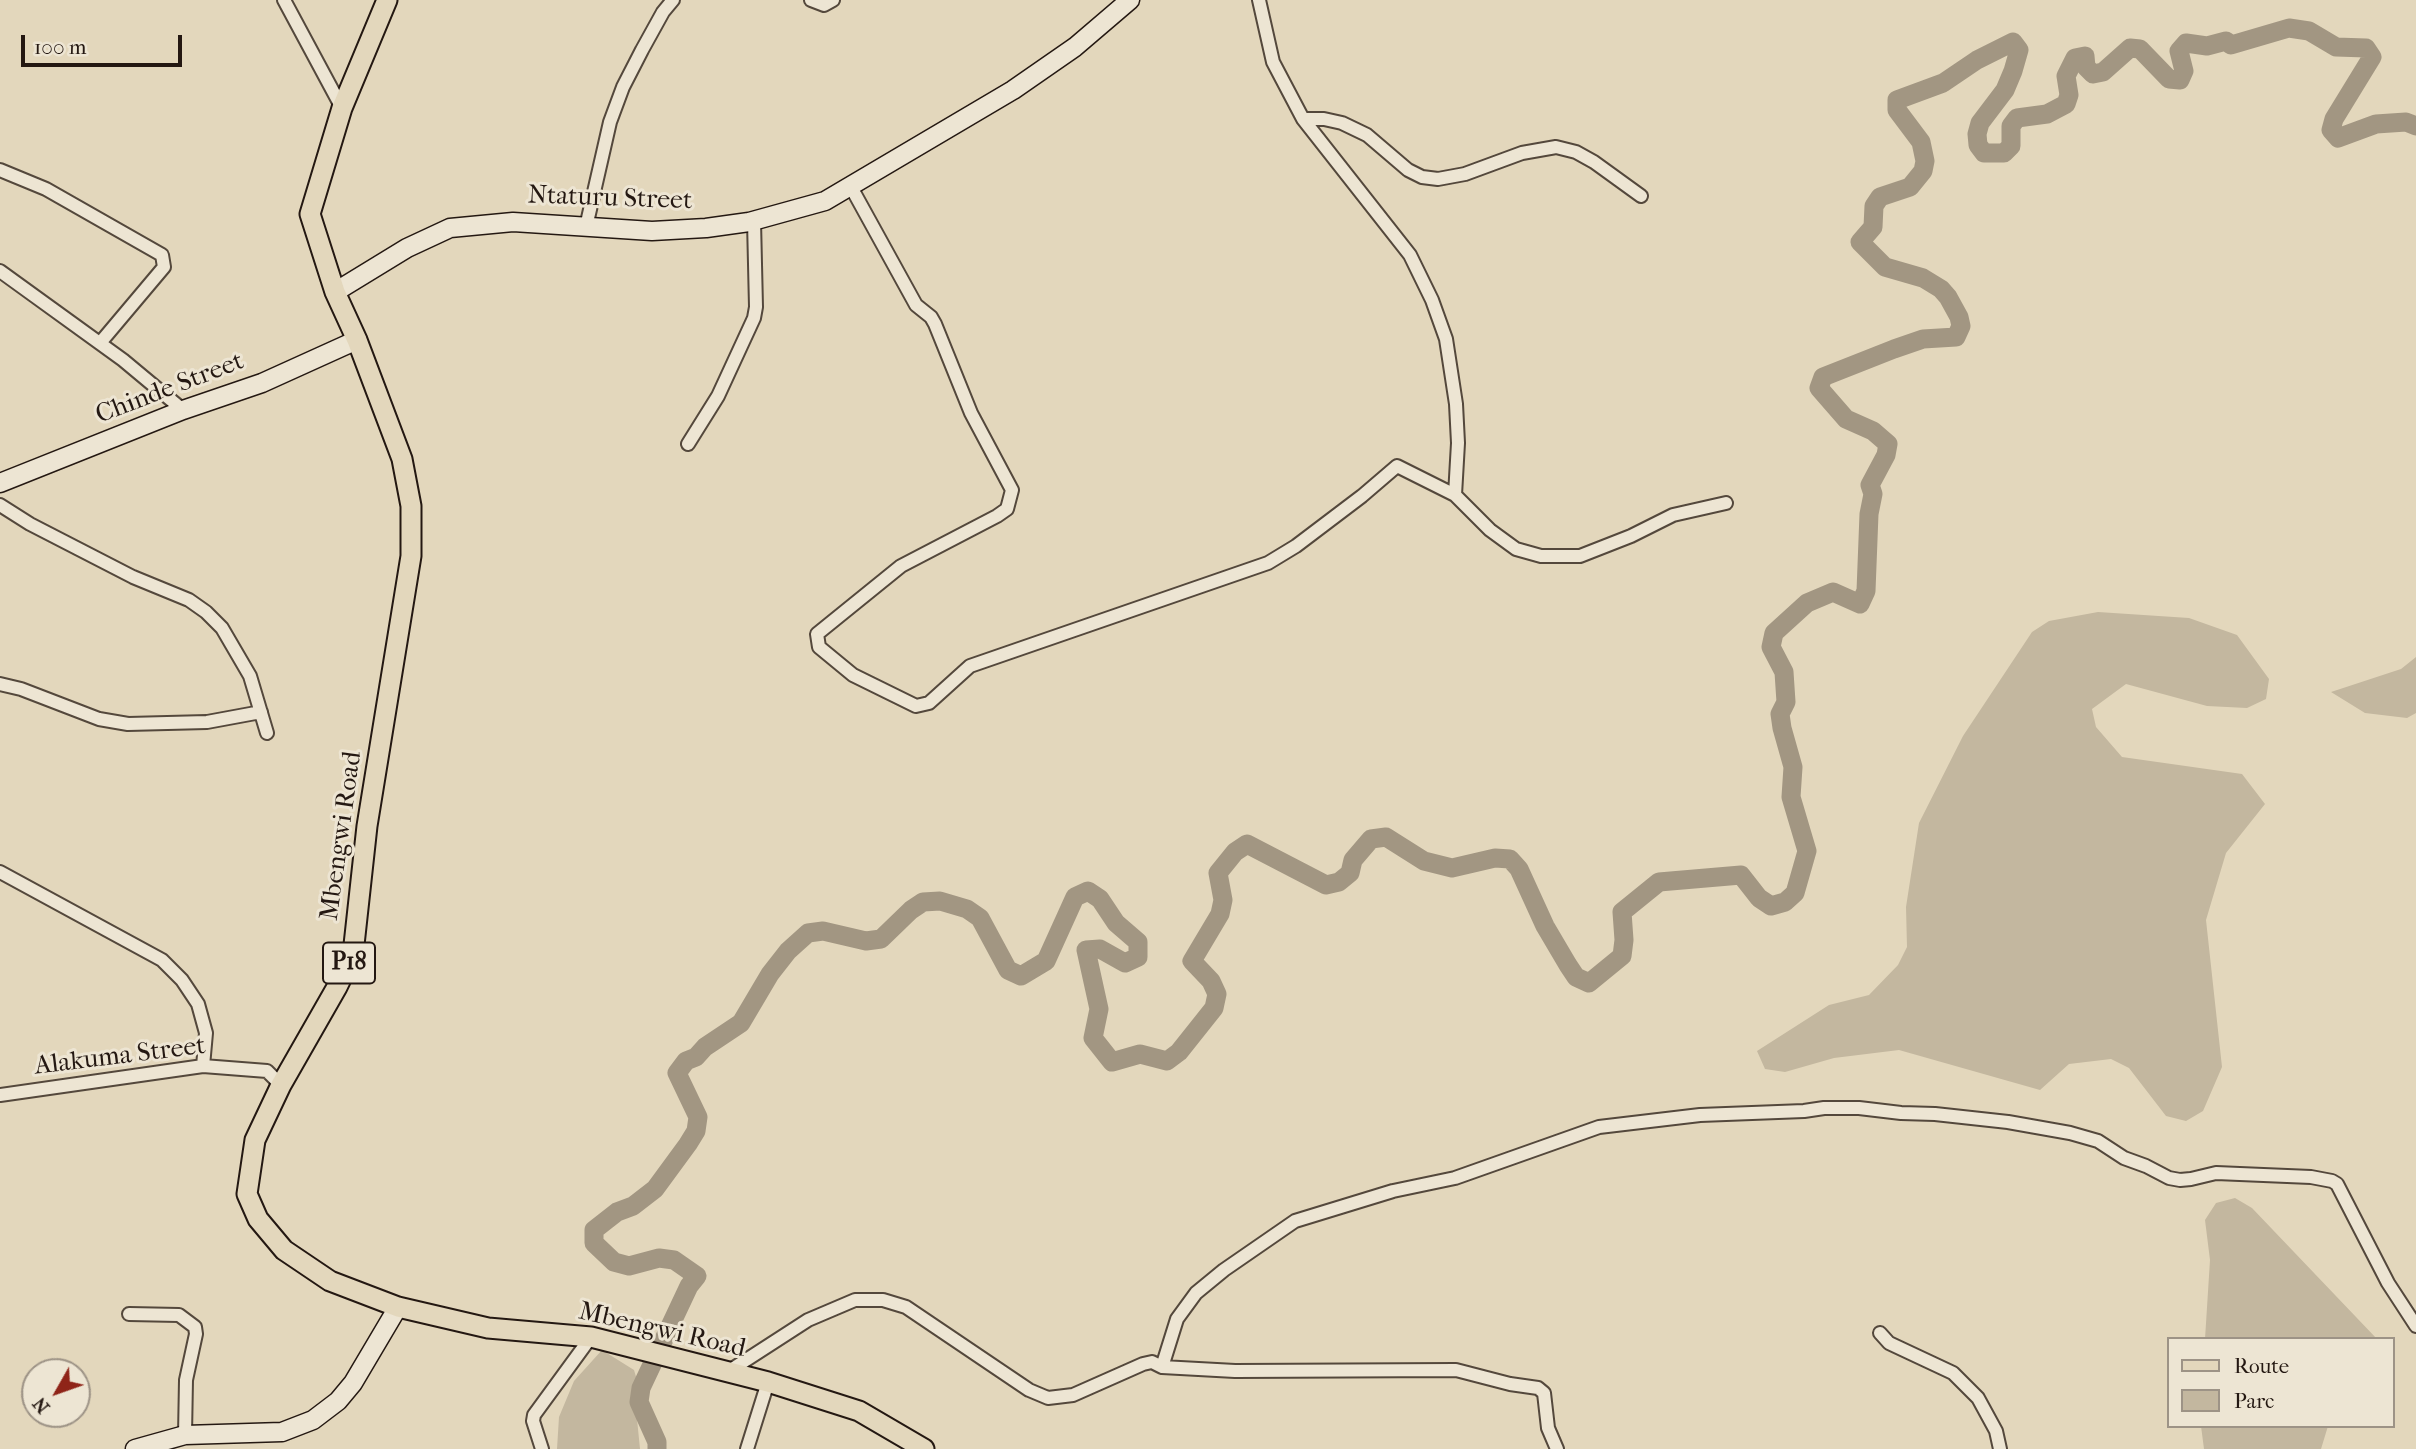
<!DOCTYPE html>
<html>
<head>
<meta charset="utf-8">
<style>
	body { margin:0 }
	#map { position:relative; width:2416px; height:1449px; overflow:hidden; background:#e3d7bc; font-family:"IM FELL French Canon",serif }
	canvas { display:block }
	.legend { position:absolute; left:2167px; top:1337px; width:228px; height:91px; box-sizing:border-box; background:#ede5d3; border:2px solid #9d9386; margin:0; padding:9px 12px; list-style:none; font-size:21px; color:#241812 }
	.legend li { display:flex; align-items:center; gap:14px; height:35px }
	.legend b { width:35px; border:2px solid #9d9386 }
	.north { position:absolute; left:21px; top:1358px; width:70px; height:70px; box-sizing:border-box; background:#ede5d3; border:2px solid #9d9386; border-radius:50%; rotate:230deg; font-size:19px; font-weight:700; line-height:28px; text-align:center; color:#241812 }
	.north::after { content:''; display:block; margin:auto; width:24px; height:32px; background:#8f2418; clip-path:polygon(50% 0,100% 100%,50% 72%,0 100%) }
	.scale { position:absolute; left:21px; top:35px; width:161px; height:32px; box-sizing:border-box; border:4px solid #241812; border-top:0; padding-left:9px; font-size:21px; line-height:24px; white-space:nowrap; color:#241812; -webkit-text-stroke:5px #ede5d3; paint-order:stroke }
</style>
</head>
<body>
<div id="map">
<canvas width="2416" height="1449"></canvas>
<ul class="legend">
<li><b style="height:9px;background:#e3d7bc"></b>Route</li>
<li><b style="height:19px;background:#c3b79f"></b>Parc</li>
</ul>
<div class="north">N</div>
<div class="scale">100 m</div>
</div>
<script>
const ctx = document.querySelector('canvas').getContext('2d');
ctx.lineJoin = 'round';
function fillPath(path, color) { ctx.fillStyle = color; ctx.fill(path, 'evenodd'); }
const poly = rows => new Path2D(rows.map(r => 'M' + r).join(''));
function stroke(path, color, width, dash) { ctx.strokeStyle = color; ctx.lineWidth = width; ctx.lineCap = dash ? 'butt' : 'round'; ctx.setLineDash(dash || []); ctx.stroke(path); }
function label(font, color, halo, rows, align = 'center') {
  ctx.font = font + ' "IM FELL French Canon",serif'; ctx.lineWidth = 6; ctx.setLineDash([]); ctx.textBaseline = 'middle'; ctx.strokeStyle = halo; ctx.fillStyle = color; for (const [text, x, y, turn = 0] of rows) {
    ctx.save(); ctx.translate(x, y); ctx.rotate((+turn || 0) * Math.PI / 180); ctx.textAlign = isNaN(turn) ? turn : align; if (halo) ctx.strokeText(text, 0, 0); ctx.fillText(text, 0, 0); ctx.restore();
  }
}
fillPath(poly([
	[2098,612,2189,618,2237,635,2269,679,2266,699,2247,708,2207,706,2126,684,2092,709,2096,727,2122,757,2242,774,2265,804,2226,853,2206,920,2222,1067,2203,1111,2186,1121,2166,1116,2129,1068,2111,1059,2069,1064,2040,1090,1899,1050,1834,1058,1785,1072,1765,1069,1757,1051,1829,1005,1869,995,1898,965,1907,947,1906,907,1919,823,1963,736,2032,632,2049,621],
	[2416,657,2416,713,2407,718,2365,713,2331,692,2401,669],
	[2235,1198,2252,1208,2377,1339,2205,1339,2210,1260,2205,1220,2216,1203],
	[602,1350,634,1370,640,1390,636,1409,640,1449,557,1449,559,1417,574,1381],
	[2201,1426,2328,1426,2321,1449,2204,1449]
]), '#c3b79f');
stroke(poly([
	[657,1449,657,1442,639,1402,641,1388,689,1286,697,1276,674,1260,659,1258,629,1266,614,1262,594,1243,594,1230,617,1212,633,1206,655,1189,688,1144,696,1131,698,1117,677,1073,686,1061,696,1057,705,1047,741,1023,770,974,788,951,808,933,823,931,866,941,881,939,911,910,923,902,940,901,967,909,980,918,1008,970,1021,976,1046,961,1075,897,1088,891,1100,899,1116,923,1138,942,1138,957,1125,963,1100,949,1086,950,1099,1009,1093,1038,1112,1062,1140,1054,1167,1061,1179,1052,1214,1008,1217,994,1211,981,1192,961,1220,914,1223,900,1218,873,1235,852,1247,844,1326,885,1339,882,1350,873,1353,860,1371,839,1386,837,1424,861,1452,868,1495,858,1510,859,1519,869,1545,926,1568,965,1576,977,1589,983,1622,956,1624,940,1622,912,1659,882,1741,875,1759,898,1771,906,1785,902,1795,893,1807,851,1791,797,1793,767,1782,728,1780,714,1786,702,1784,672,1771,647,1774,633,1807,603,1833,592,1860,604,1866,591,1869,514,1873,494,1870,485,1886,455,1888,444,1873,431,1846,419,1819,388,1823,377,1894,349,1923,339,1956,337,1961,326,1959,317,1948,297,1941,289,1923,278,1885,267,1860,242,1873,227,1874,206,1880,197,1910,187,1923,171,1925,161,1921,142,1897,110,1897,100,1943,83,1977,60,2013,42,2019,50,2013,71,2005,90,1980,123,1977,134,1978,145,1984,153,2004,153,2011,146,2011,126,2017,118,2047,114,2066,104,2069,95,2066,76,2075,58,2085,56,2086,67,2093,74,2103,72,2130,48,2140,49,2169,79,2180,80,2184,71,2179,51,2186,43,2207,46,2226,41,2231,45,2289,28,2309,31,2336,47,2366,48,2372,57,2334,119,2331,130,2338,138,2376,124,2406,122,2416,126]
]), '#a29682', 19);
const street = poly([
	[284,0,342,108],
	[811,0,824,5,833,0],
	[1259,0,1273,62,1303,119,1410,255,1432,300,1446,339,1456,404,1458,443,1455,495],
	[1303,119,1324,119,1342,123,1367,135,1408,170,1422,177,1438,179,1465,174,1522,153,1556,147,1576,152,1594,162,1641,196],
	[0,170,46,189,162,255,164,267,100,343],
	[851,187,916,305,931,317,935,324,971,413,1012,490,1007,509,997,516,901,566,817,634,819,647,853,675,916,706,929,703,970,666,1268,563,1296,546,1362,496,1397,466,1455,495,1490,530,1516,549,1541,556,1580,556,1631,536,1673,515,1726,503],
	[586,227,610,122,623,87,642,50,663,12,673,0],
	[0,271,123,360,183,410],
	[688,444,718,396,754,318,756,307,754,221],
	[0,505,30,524,133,577,189,600,206,612,222,628,250,676,267,733],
	[0,684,21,689,99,719,128,724,207,722,261,712],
	[0,872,162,960,182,980,198,1004,206,1033,203,1066],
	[0,1095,203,1066,267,1071,281,1085],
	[129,1314,179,1315,195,1327,196,1334,186,1380,185,1435],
	[1880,1333,1889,1343,1953,1373,1978,1398,1996,1431,2000,1449],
	[1162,1367,1177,1319,1196,1293,1224,1270,1295,1221,1393,1191,1455,1178,1599,1127,1700,1115,1804,1111,1824,1108,1859,1108,1901,1113,1935,1114,2008,1122,2070,1133,2098,1141,2124,1158,2146,1166,2169,1178,2180,1180,2191,1179,2216,1173,2311,1177,2332,1181,2337,1184,2388,1283,2416,1326],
	[726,1373,808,1320,855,1300,883,1300,906,1307,1029,1390,1048,1398,1073,1395,1143,1364,1152,1362,1162,1367,1235,1371,1456,1370,1510,1384,1538,1388,1544,1393,1548,1428,1557,1449],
	[542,1449,533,1421,534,1415,591,1337],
	[747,1449,768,1382]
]);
const secondary = poly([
	[335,292,407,248,450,228,513,222,652,231,706,228,749,222,825,201,1013,90,1075,47,1130,0],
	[0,483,183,410,262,383,357,340],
	[135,1449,185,1435,282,1432,313,1420,338,1401,353,1383,398,1307]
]);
const primary = poly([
	[387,0,342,108,310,214,335,292,357,340,402,459,411,506,411,556,367,826,353,954,337,987,281,1085,255,1140,247,1194,258,1219,284,1250,330,1281,398,1307,488,1328,591,1337,768,1382,859,1411,924,1449]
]);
stroke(street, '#54483c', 16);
stroke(secondary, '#241812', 21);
stroke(primary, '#241812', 23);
stroke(street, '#ede5d3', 12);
stroke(secondary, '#ede5d3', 18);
stroke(primary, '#e3d7bc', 19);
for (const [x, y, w] of [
	[349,963,52]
]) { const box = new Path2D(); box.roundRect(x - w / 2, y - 20.5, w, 41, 5); ctx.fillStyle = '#ede5d3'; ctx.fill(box); stroke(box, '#241812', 2); }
label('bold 24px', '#241812', null, [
	["P18",349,963]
]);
label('26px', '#241812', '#ede5d3', [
	["Ntaturu Street",610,199,2],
	["Chinde Street",170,389,-21],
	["Mbengwi Road",342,836,-82],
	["Alakuma Street",120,1057,-7],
	["Mbengwi Road",662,1331,13]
]);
</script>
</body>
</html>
